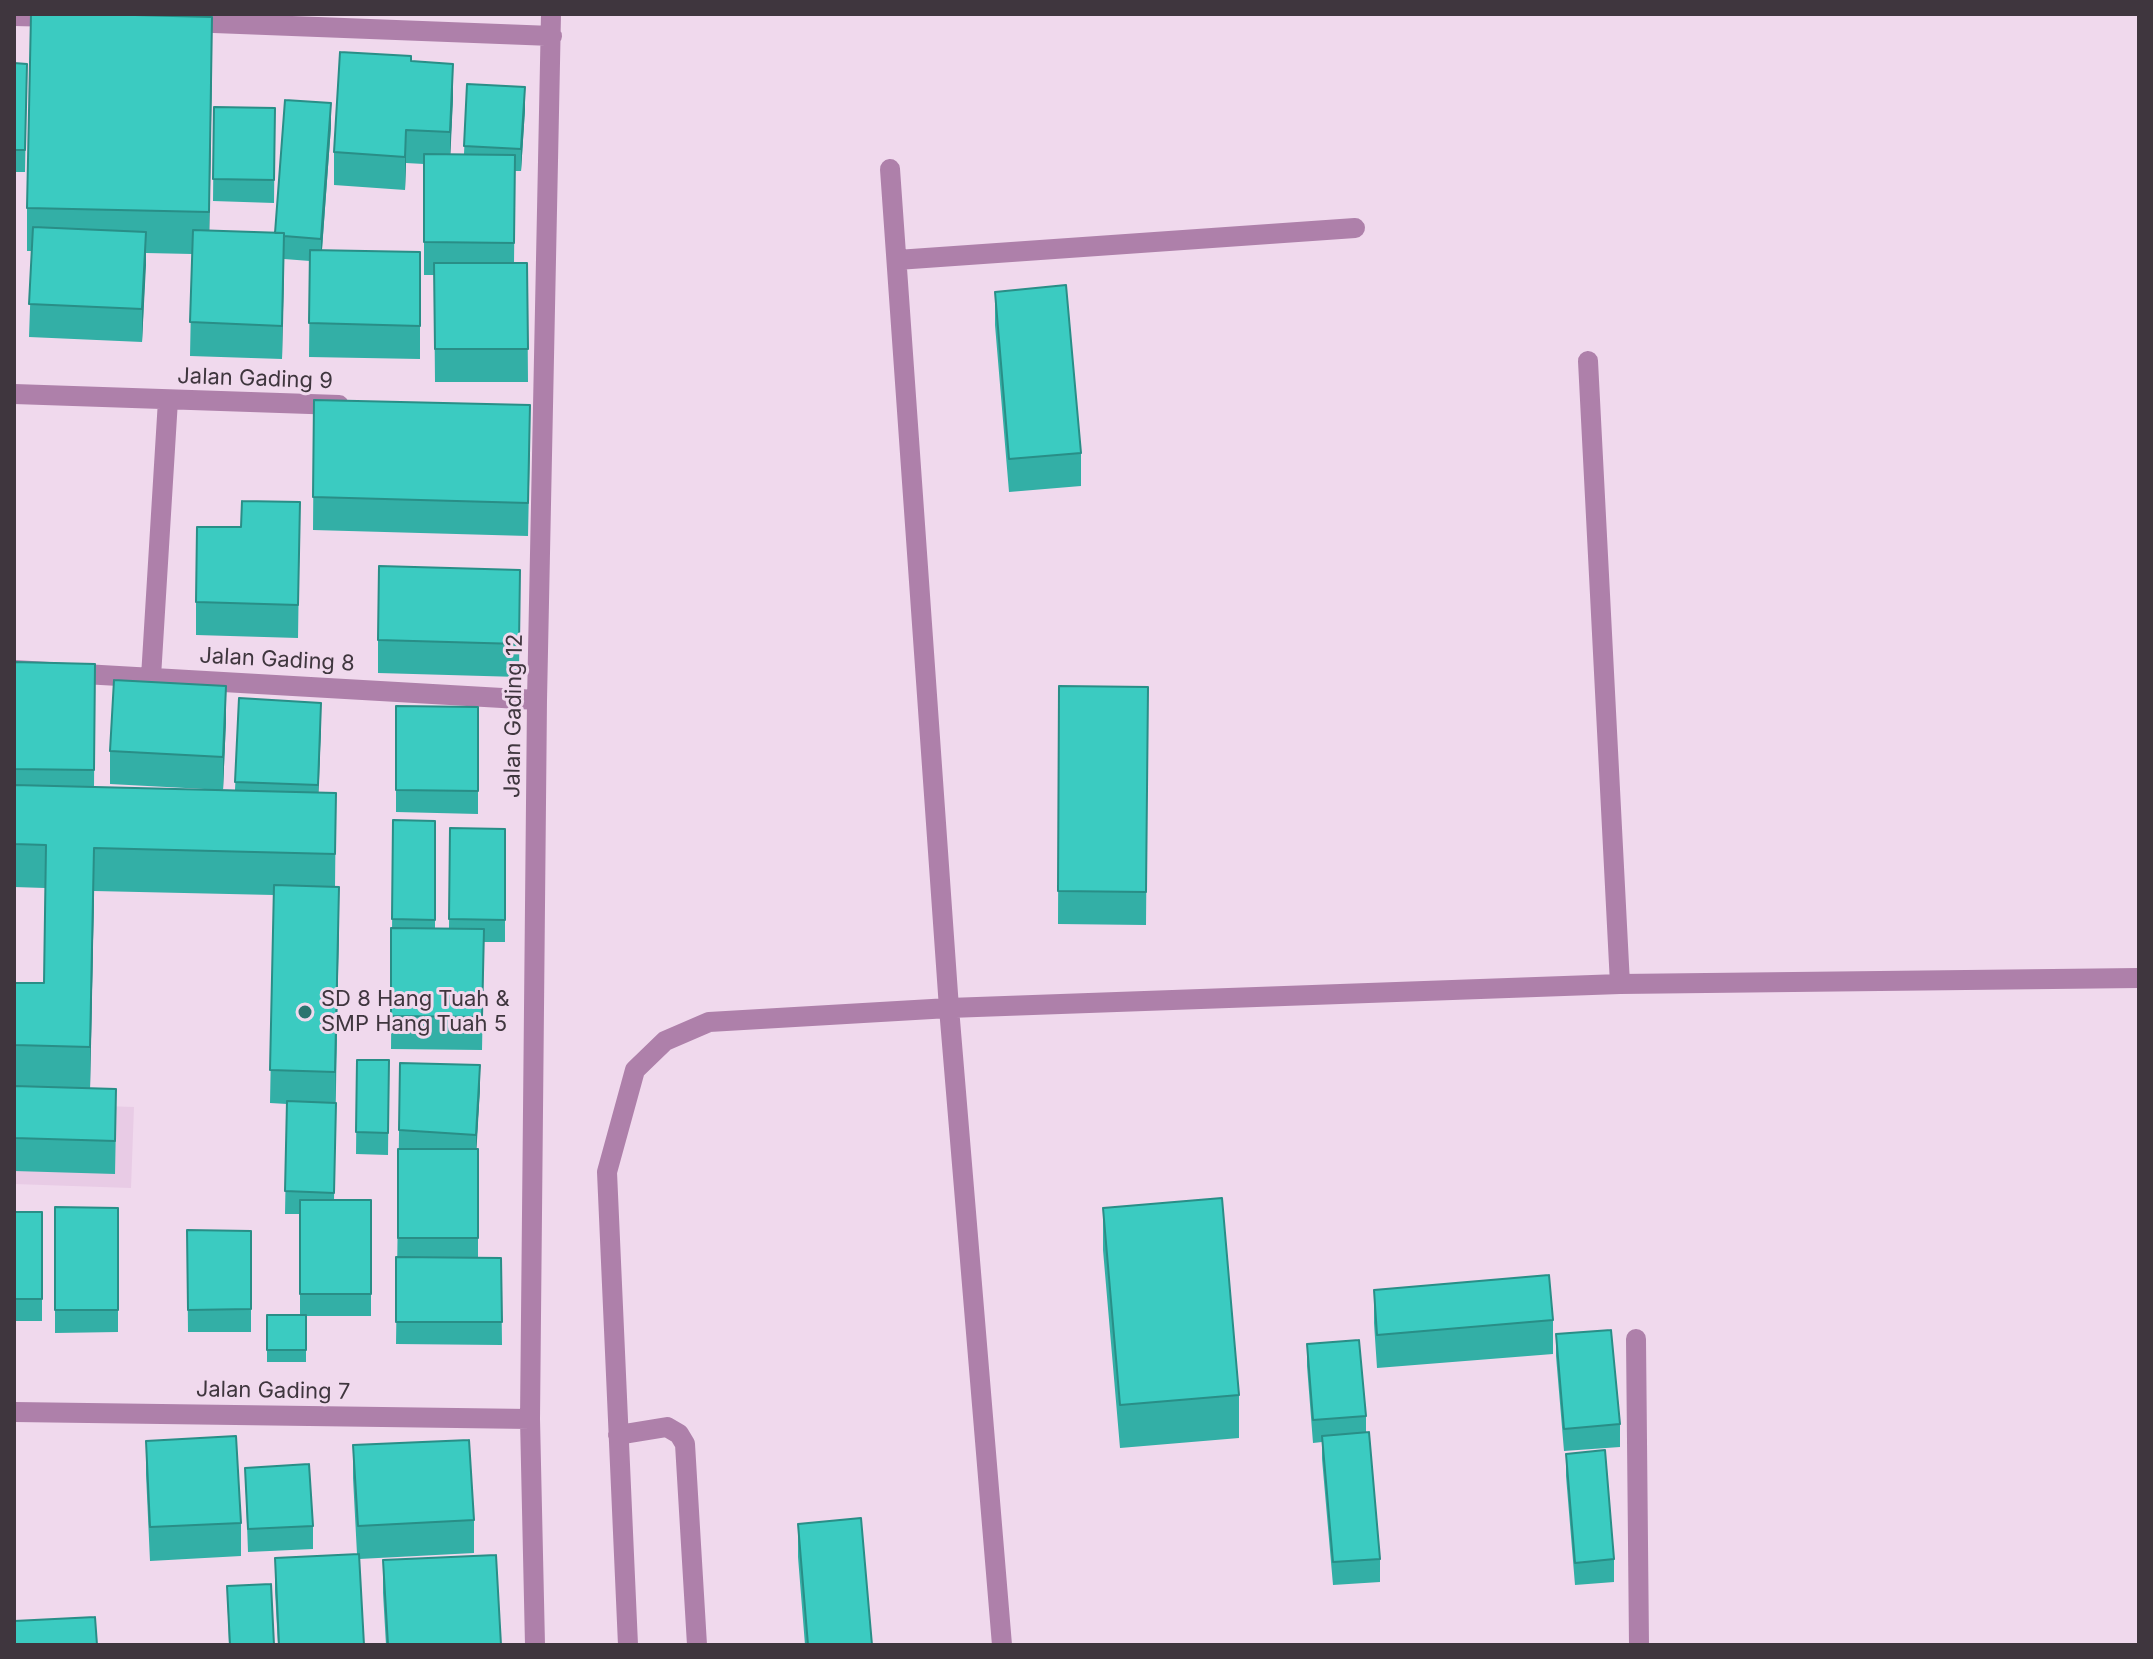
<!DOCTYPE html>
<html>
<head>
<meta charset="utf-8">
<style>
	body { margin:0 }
	#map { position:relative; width:2153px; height:1659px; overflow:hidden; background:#f0d9ed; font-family:Inter,sans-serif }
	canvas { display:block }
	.frame { position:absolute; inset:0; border:16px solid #3f363e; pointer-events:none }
</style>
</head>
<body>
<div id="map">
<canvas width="2153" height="1659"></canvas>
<div class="frame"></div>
</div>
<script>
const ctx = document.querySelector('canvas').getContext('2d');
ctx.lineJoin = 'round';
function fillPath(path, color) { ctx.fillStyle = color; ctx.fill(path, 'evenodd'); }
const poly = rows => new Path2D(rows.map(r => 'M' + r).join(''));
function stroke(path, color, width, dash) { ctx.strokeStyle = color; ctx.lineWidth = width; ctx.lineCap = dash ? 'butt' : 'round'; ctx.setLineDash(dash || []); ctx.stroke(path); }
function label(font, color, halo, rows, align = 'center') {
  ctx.font = font + ' Inter,sans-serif'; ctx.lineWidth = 6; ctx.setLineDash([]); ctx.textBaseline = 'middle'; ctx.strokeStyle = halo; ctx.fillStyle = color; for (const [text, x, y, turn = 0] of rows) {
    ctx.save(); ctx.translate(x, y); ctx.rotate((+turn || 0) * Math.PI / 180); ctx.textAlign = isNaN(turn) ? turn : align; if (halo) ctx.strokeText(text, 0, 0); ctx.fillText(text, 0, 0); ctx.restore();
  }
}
fillPath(poly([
	[14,1103,134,1107,131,1188,14,1184]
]), '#e8cbe5');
stroke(poly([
	[14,16,56,17],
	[188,22,552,36],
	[890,169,949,1008,1002,1645],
	[897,260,1355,228],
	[1588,361,1620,984],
	[14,394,339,405],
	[14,670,537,700],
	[151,677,168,400],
	[1636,1339,1639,1645],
	[14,1412,530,1419],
	[618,1435,667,1427,679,1434,685,1444,697,1645],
	[535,1645,530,1419,537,700,551,14],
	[628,1645,607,1172,635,1070,665,1041,709,1022,949,1008,1620,984,2139,978]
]), '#ae80aa', 20);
fillPath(poly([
	[212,60,209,231,275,233,331,126,322,250,420,252,420,359,309,357,310,261,284,259,282,359,190,356,192,254,146,253,142,342,29,337,32,251,27,251,27,208],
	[411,61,453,97,450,154,464,154,467,84,525,109,521,171,515,171,514,263,527,263,528,382,435,382,434,275,424,275,424,164,406,163,405,190,334,185,334,152],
	[14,63,27,64,25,172,14,172],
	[214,107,275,108,274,203,213,201],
	[995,292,1081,453,1081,486,1009,492,995,325],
	[314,400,530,438,528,536,313,530],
	[300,502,298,638,196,635,196,602],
	[520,570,519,677,378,673,378,640],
	[14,662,95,664,94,787,235,790,239,698,321,725,318,792,336,793,335,887,339,920,334,1200,371,1200,371,1316,306,1316,306,1362,267,1362,267,1315,300,1315,300,1214,285,1214,287,1104,270,1103,274,895,94,891,90,1088,116,1122,115,1174,14,1171,14,983,44,983,45,888,14,887],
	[1059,686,1148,687,1146,925,1058,924],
	[396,706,478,707,478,814,396,812],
	[226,720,223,790,110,784,110,751],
	[393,820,435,821,435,929,449,929,450,828,505,829,505,942,484,942,482,1050,391,1049],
	[357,1060,389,1060,388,1155,356,1154],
	[400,1063,480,1088,476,1149,478,1149,478,1258,501,1258,502,1345,396,1344],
	[55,1207,118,1208,118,1332,55,1333],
	[1103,1208,1239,1395,1239,1438,1120,1448,1103,1250],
	[14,1212,42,1212,42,1321,14,1321],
	[187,1230,251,1231,251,1332,188,1332],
	[1374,1290,1553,1320,1553,1354,1377,1368,1374,1323],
	[1556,1334,1620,1424,1620,1447,1564,1451,1556,1356],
	[1307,1344,1366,1416,1366,1432,1380,1559,1380,1582,1333,1585,1322,1459,1322,1442,1313,1443,1307,1366],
	[146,1441,241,1523,241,1556,150,1561,146,1474],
	[353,1445,474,1520,474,1553,359,1559,364,1645,278,1645,275,1591,275,1558,357,1554,353,1478],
	[1566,1454,1614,1559,1614,1582,1575,1585,1566,1476],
	[245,1468,313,1526,313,1549,248,1552],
	[798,1524,872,1645,805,1645,798,1557],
	[383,1560,501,1645,386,1645,383,1593],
	[227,1586,274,1645,229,1645]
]), '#33afa6');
fillPath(poly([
	[212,17,212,60,209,255,209,212],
	[453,64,453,97,450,165,450,132],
	[525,87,525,109,521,171,521,149],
	[331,103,331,126,321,262,321,239],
	[406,130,406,163,405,190,405,157],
	[146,232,146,265,142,342,142,309],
	[284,233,284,266,282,359,282,326],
	[226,686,226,720,223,790,223,757],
	[321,703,321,725,318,808,318,785],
	[94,848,94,891,90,1090,90,1047],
	[339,887,339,920,335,1105,335,1072],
	[480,1065,480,1088,476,1158,476,1135]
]), '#298e87');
const building = poly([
	[31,14,96,14,212,17,209,212,27,208,31,14],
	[340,52,411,56,411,61,453,64,450,132,406,130,405,157,334,152,340,52],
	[14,63,27,64,25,150,14,150,14,63],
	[467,84,525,87,521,149,464,146,467,84],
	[285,100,331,103,321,239,284,236,284,233,275,233,285,100],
	[214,107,275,108,274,180,213,179,214,107],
	[424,154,515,155,514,243,424,242,424,154],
	[33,227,146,232,142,309,29,304,33,227],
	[193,230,284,233,282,326,190,322,193,230],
	[310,250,420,252,420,326,309,323,310,250],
	[434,263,527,263,528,349,435,349,434,263],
	[1066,285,1081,453,1009,459,995,292,1066,285],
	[314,400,530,405,528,503,313,497,314,400],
	[242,501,300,502,298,605,196,602,197,527,241,527,242,501],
	[379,566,520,570,519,644,378,640,379,566],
	[14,662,95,664,94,770,14,769,14,662],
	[114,680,226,686,223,757,110,751,114,680],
	[1059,686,1148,687,1146,892,1058,891,1059,686],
	[239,698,321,703,318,785,235,782,239,698],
	[396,706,478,707,478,791,396,790,396,706],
	[14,785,336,793,335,854,94,848,90,1047,14,1045,14,983,44,983,46,845,14,844,14,785],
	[393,820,435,821,435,920,392,919,393,820],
	[450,828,505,829,505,920,449,919,450,828],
	[274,885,339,887,335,1072,270,1070,274,885],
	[391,928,484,929,482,1017,391,1016,391,928],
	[357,1060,389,1060,388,1133,356,1132,357,1060],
	[400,1063,480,1065,476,1135,399,1130,400,1063],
	[14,1086,116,1089,115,1141,14,1138,14,1086],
	[287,1101,336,1103,334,1193,285,1191,287,1101],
	[398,1149,478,1149,478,1238,398,1238,398,1149],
	[1222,1198,1239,1395,1120,1405,1103,1208,1222,1198],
	[300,1200,371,1200,371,1294,300,1294,300,1200],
	[55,1207,118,1208,118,1310,55,1310,55,1207],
	[14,1212,42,1212,42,1299,14,1299,14,1212],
	[187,1230,251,1231,251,1309,188,1310,187,1230],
	[396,1257,501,1258,502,1322,396,1322,396,1257],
	[1549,1275,1553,1320,1377,1335,1374,1290,1549,1275],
	[267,1315,306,1315,306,1350,267,1350,267,1315],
	[1611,1330,1620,1424,1564,1429,1556,1334,1611,1330],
	[1359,1340,1366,1416,1313,1420,1307,1344,1359,1340],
	[1369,1432,1380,1559,1333,1562,1322,1436,1369,1432],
	[236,1436,241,1523,150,1527,146,1441,236,1436],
	[469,1440,474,1520,358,1526,353,1445,469,1440],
	[1605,1450,1614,1559,1575,1563,1566,1454,1605,1450],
	[309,1464,313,1526,248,1529,245,1468,309,1464],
	[861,1518,872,1645,808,1645,798,1524,861,1518],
	[359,1554,364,1645,279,1645,275,1558,359,1554],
	[496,1555,501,1645,388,1645,383,1560,496,1555],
	[271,1584,274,1645,230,1645,227,1586,271,1584],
	[95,1617,97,1645,14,1645,14,1621,95,1617]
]);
fillPath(building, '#3bcbc1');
stroke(building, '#298e87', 2);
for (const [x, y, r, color] of [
	[305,1012,8,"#2b746f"]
]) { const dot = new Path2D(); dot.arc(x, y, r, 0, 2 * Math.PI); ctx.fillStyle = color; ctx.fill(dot); stroke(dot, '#f0d9ed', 3); }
label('22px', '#3f363e', '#f0d9ed', [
	["Jalan Gading 9",255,379,2],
	["Jalan Gading 8",277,660,3],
	["Jalan Gading 12",514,716,-89],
	["Jalan Gading 7",273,1391,1]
]);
label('22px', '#3f363e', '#f0d9ed', [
	["SD 8 Hang Tuah &",321,999],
	["SMP Hang Tuah 5",321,1024]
], 'left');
</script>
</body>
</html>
